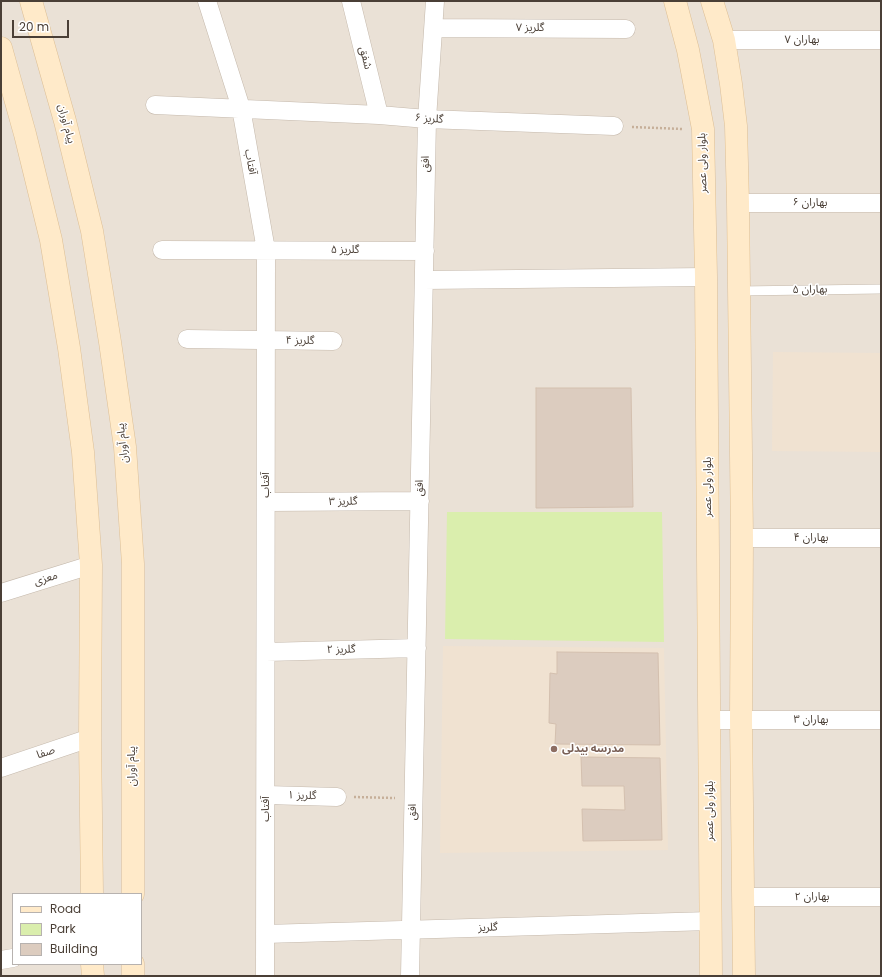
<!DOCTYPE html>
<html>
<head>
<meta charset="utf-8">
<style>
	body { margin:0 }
	#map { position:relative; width:882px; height:977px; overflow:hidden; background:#f6efe8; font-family:Poppins,sans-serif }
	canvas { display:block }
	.frame { position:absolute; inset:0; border:2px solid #4a3f36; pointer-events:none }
	.legend { position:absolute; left:12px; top:893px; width:130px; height:72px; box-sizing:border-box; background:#fff; border:1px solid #b7b2af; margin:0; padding:5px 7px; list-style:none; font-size:12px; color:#4a3f36 }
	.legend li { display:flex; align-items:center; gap:8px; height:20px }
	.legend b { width:20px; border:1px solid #b7b2af }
	.scale { position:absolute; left:12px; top:20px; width:57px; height:18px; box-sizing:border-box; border:2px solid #4a3f36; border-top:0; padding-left:5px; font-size:12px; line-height:14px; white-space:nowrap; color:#4a3f36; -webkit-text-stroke:3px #fff; paint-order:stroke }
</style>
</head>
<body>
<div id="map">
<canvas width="882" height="977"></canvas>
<div class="frame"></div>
<ul class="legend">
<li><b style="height:5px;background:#ffeac9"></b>Road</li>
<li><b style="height:11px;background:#daeead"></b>Park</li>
<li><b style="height:11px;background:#dcccbf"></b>Building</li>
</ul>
<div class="scale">20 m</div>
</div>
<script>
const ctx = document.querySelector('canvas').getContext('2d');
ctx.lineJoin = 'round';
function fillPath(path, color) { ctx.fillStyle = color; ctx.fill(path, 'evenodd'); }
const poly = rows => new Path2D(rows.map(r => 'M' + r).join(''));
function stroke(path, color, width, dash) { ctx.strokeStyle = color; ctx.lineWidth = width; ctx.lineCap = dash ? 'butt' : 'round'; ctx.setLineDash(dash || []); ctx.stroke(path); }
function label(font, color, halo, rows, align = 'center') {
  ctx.font = font + ' Poppins,"Noto Sans Arabic",sans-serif'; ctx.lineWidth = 3; ctx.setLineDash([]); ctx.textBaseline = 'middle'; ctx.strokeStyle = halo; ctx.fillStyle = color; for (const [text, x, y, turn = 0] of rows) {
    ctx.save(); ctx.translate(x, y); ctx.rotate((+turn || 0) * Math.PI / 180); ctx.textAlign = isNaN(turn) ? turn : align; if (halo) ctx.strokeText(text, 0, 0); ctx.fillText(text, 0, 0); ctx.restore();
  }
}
fillPath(poly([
	[1,1,881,1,881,976,1,976],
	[13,894,141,894,141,964,13,964]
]), '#eae1d6');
fillPath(poly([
	[773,352,881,353,881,452,772,451],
	[443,646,664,648,668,850,440,853]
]), '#f0e2d1');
fillPath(poly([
	[447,512,662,512,664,642,445,639]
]), '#daeead');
const building = poly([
	[536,388,631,388,633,507,536,508,536,388],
	[557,652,658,653,660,745,555,744,556,724,549,723,550,673,557,674,557,652],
	[581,757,660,758,662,840,583,841,582,809,625,810,624,786,582,786,581,757]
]);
fillPath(building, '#dcccbf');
stroke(building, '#d4c0af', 1);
const service = poly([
	[739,291,881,289]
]);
const minor = poly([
	[207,1,241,108,266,250,265,976],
	[351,1,379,115],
	[434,28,626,29],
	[724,40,881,40],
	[155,105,379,115,427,119,614,126],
	[738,203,881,203],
	[162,250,425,251],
	[424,280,706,277],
	[187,339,333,341],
	[266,502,420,501],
	[742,538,881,538],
	[1,593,91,565],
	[266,652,417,648],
	[709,720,881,720],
	[1,768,90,738],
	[266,795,337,797],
	[744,897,881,897],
	[265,934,710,921],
	[1,960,13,958],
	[410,976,427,119,435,1]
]);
const secondary = poly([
	[31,1,65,121,92,231,110,342,125,447,133,564,133,894],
	[675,1,688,50,703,129,706,277,711,976],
	[712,1,724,40,731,84,736,126,738,203,742,538,741,720,744,976],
	[1,48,25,134,51,240,69,348,83,452,91,565,90,738,92,894],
	[92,964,93,976],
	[133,964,133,976]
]);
stroke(service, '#c5b9ac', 10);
stroke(minor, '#c5b9ac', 19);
stroke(secondary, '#ddbf95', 23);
stroke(poly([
	[632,127,683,129],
	[354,797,395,798]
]), '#c6af99', 2.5, [2, 2]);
stroke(service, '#fff', 9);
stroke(minor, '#fff', 18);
stroke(secondary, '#ffeac9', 22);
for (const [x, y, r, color] of [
	[554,749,4,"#8d6e63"]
]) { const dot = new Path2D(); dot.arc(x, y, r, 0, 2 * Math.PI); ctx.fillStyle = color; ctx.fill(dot); stroke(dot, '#fff', 1.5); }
label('11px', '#4a3f36', '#fff', [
	["گلریز ۷",530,28],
	["بهاران ۷",802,40],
	["شفق",365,58,76],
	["گلریز ۶",429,119,4],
	["پیام آوران",66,124,75],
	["آفتاب",250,162,80],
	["بلوار ولی عصر",703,163,-91],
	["افق",426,164,-89],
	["بهاران ۶",810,203],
	["گلریز ۵",345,250],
	["بهاران ۵",810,290,-1],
	["گلریز ۴",300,341,1],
	["پیام آوران",123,443,-96],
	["آفتاب",266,485,-90],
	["بلوار ولی عصر",708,487,-90],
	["افق",420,488,-89],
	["گلریز ۳",343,502,-1],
	["بهاران ۴",811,538],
	["معزی",46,579,-17],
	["گلریز ۲",341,650,-1],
	["بهاران ۳",811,720],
	["صفا",46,753,-19],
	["پیام آوران",132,766,-90],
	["گلریز ۱",302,796,2],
	["آفتاب",266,809,-90],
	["بلوار ولی عصر",710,811,-90],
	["افق",413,812,-89],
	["بهاران ۲",812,897],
	["گلریز",488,928,-2]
]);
label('bold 11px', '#785e54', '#fff', [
	["مدرسه بیدلی",562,749]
], 'left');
</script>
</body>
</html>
